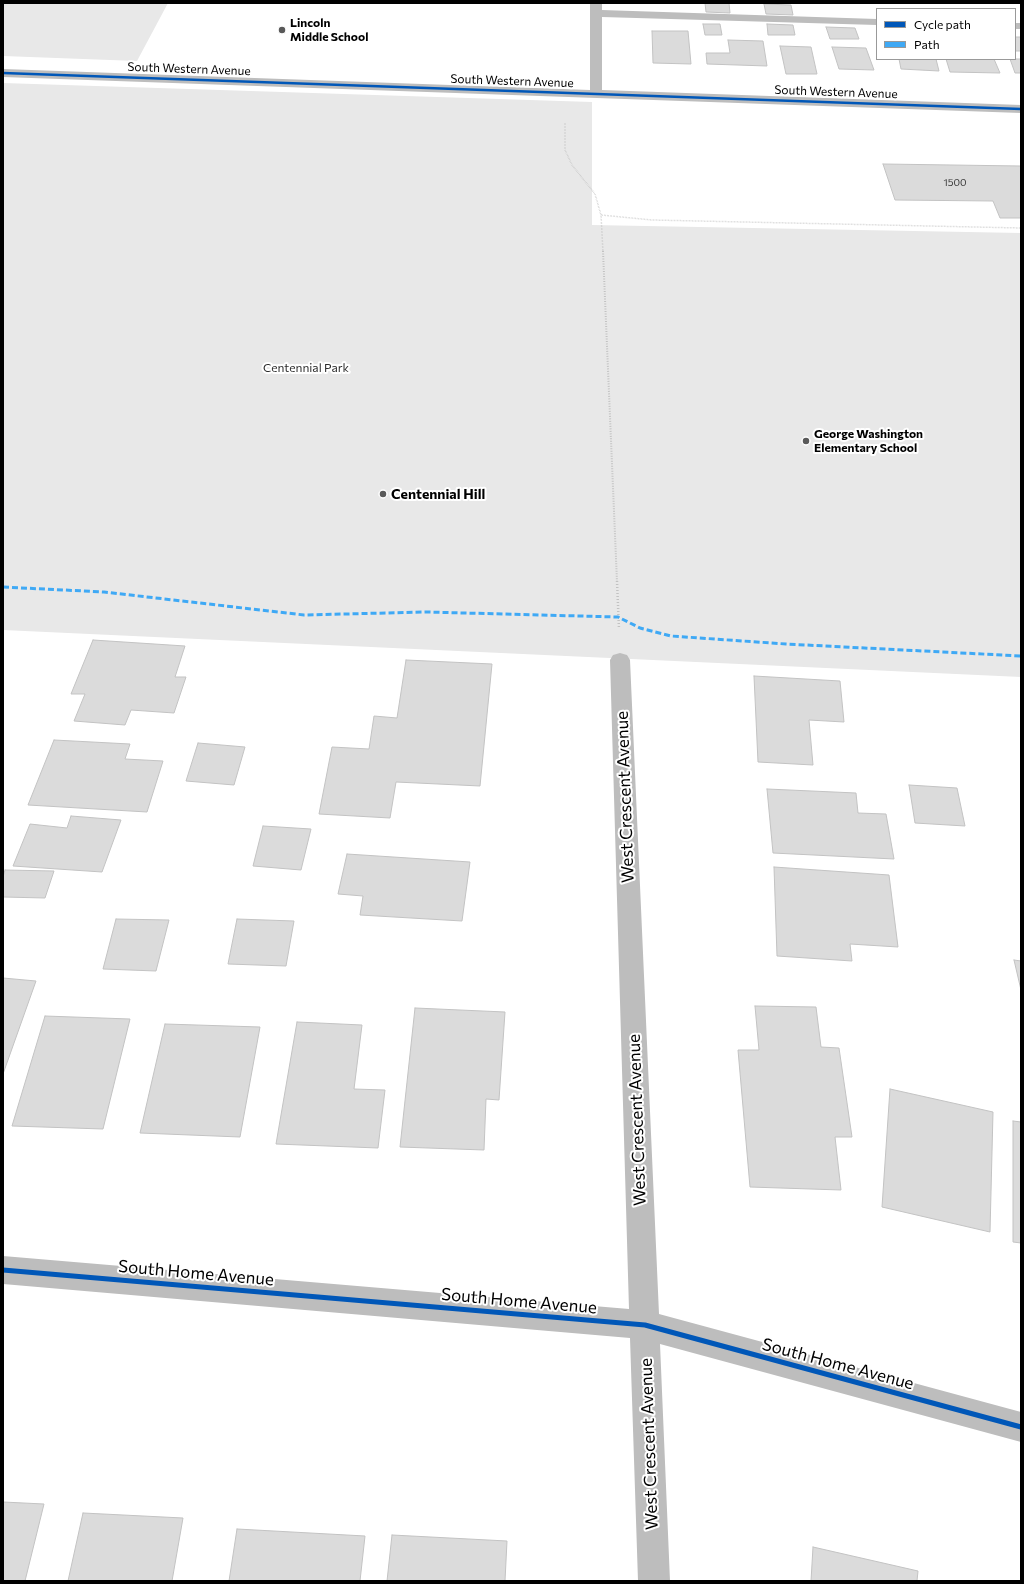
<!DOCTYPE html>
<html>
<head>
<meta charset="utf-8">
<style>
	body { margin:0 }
	#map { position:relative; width:1024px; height:1584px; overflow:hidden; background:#fff; font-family:Commissioner,sans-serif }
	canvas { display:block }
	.frame { position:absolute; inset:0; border:4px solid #000; pointer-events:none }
	.legend { position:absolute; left:876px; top:8px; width:140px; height:52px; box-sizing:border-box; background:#fff; border:1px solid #999; margin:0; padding:5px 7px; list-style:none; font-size:12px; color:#000 }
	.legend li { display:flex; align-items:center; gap:8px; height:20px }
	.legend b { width:20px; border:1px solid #999 }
</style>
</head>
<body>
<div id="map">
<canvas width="1024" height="1584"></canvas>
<div class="frame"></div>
<ul class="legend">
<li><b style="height:5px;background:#0057b8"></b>Cycle path</li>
<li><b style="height:5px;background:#3fa9f5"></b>Path</li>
</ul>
</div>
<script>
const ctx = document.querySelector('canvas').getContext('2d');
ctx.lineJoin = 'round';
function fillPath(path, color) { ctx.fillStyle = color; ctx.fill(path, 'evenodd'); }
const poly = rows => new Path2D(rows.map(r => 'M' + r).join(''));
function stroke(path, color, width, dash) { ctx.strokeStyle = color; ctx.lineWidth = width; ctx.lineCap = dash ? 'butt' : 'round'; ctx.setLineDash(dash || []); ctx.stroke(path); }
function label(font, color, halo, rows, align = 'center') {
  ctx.font = font + ' Commissioner,sans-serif'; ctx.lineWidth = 4; ctx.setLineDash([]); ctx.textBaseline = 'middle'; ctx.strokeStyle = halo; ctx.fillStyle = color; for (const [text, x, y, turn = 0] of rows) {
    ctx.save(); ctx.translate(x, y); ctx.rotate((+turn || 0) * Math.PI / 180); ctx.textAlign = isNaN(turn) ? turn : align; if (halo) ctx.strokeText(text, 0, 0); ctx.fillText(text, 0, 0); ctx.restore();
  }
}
fillPath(poly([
	[3,3,168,3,137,61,3,56],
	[3,83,592,102,592,225,1021,233,1021,677,3,630]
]), '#e8e8e8');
const building = poly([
	[705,3,729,3,730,13,706,12,705,3],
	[764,4,791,5,793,15,766,14,764,4],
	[703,24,720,24,722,35,705,35,703,24],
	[767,24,793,25,795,35,768,35,767,24],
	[826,27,855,28,859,39,830,39,826,27],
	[652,31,688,31,691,64,653,63,652,31],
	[1015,37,1021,37,1021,51,1015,51,1015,37],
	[728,40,763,41,767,66,707,64,706,53,730,53,728,40],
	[780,46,811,47,817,74,786,74,780,46],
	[832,47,866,48,874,70,839,69,832,47],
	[899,59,936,59,939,71,901,69,899,59],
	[946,59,994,59,1000,73,950,72,946,59],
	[1010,59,1021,59,1021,73,1015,73,1010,59],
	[883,164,1021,166,1021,218,1000,218,993,201,895,200,883,164],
	[93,640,185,646,175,677,186,677,174,713,131,710,125,725,74,721,85,694,71,694,93,640],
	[406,660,492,664,480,786,396,782,390,818,319,814,332,747,369,749,374,716,397,718,406,660],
	[754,676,840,681,844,722,809,720,813,765,758,762,754,676],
	[54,740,130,744,125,759,163,761,147,812,28,805,54,740],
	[198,743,245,747,234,785,186,781,198,743],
	[909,785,957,788,965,826,915,823,909,785],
	[767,789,856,793,858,813,886,814,894,859,773,853,767,789],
	[71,816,121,820,102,872,13,866,30,824,67,828,71,816],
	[263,826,311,829,301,870,253,866,263,826],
	[347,854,470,862,462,921,360,915,363,896,338,894,347,854],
	[774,867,889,875,898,947,850,944,852,961,777,956,774,867],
	[5,870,54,871,45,898,3,897,3,877,5,870],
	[116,919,169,920,156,971,103,969,116,919],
	[237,919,294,921,286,966,228,964,237,919],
	[1014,960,1021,961,1021,990,1014,960],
	[3,978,36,981,3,1074,3,978],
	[755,1006,816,1007,821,1047,839,1048,852,1137,835,1137,841,1190,750,1187,738,1050,759,1050,755,1006],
	[415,1008,505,1012,499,1100,486,1099,484,1150,400,1147,415,1008],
	[45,1016,130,1019,103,1129,12,1126,45,1016],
	[297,1022,362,1025,354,1089,385,1090,378,1148,276,1144,297,1022],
	[165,1024,260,1027,240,1137,140,1133,165,1024],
	[890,1089,993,1112,990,1232,882,1207,890,1089],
	[1013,1121,1021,1122,1021,1243,1013,1242,1013,1121],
	[3,1502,44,1504,25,1581,3,1581,3,1502],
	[83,1513,183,1518,172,1581,68,1581,83,1513],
	[237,1529,365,1536,360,1581,229,1581,237,1529],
	[392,1535,507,1541,505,1581,387,1581,392,1535],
	[813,1547,918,1571,917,1581,811,1581,813,1547]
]);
fillPath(building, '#dbdbdb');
stroke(building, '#c3c3c3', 1);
stroke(poly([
	[565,123,565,150,572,165,595,194,601,215,603,252],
	[601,215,652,220,1021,228]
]), '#c2c2c2', 1.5, [0.5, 1]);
stroke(poly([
	[603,251,617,582]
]), '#c2c2c2', 2, [1, 1.5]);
stroke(poly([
	[617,581,619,629]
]), '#c2c2c2', 2.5, [1, 2]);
fillPath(poly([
	[590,3,602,3,602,10,877,19,877,25,602,17,602,90,1021,105,1021,113,3,77,3,69,590,90,590,3],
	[1015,23,1021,23,1021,29,1015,29,1015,23],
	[620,653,627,655,630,660,659,1314,1021,1412,1021,1442,660,1344,670,1581,638,1581,630,1338,3,1284,3,1256,629,1309,610,660,613,655,620,653]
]), '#bdbdbd');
stroke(poly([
	[3,587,104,592,304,615,426,612,618,617,640,628,671,636,786,644,1021,656]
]), '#3fa9f5', 3, [6, 3]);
stroke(poly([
	[3,73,1021,109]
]), '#0057b8', 2.5);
stroke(poly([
	[3,1270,645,1325,1021,1427]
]), '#0057b8', 5);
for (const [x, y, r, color] of [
	[282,30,4,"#595959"],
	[806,441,4,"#595959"],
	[383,494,4,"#595959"]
]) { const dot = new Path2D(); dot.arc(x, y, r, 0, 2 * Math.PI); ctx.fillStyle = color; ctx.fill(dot); stroke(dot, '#fff', 1.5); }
label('10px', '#373737', null, [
	["1500",955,183]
]);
label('bold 12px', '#000', '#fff', [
	["Lincoln",290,23],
	["Middle School",290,37],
	["George Washington",814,434],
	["Elementary School",814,448]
], 'left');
label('12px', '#000', '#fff', [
	["South Western Avenue",189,69,2],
	["South Western Avenue",512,81,2],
	["South Western Avenue",836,92,2]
]);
label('12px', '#2c2c2c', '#fff', [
	["Centennial Park",306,368]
]);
label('bold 14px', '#000', '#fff', [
	["Centennial Hill",391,494]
], 'left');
label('17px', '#000', '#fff', [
	["West Crescent Avenue",625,797,-92],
	["West Crescent Avenue",637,1120,-92],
	["South Home Avenue",196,1273,5],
	["South Home Avenue",519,1301,5],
	["South Home Avenue",838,1364,15],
	["West Crescent Avenue",649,1444,-92]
]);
</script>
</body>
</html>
